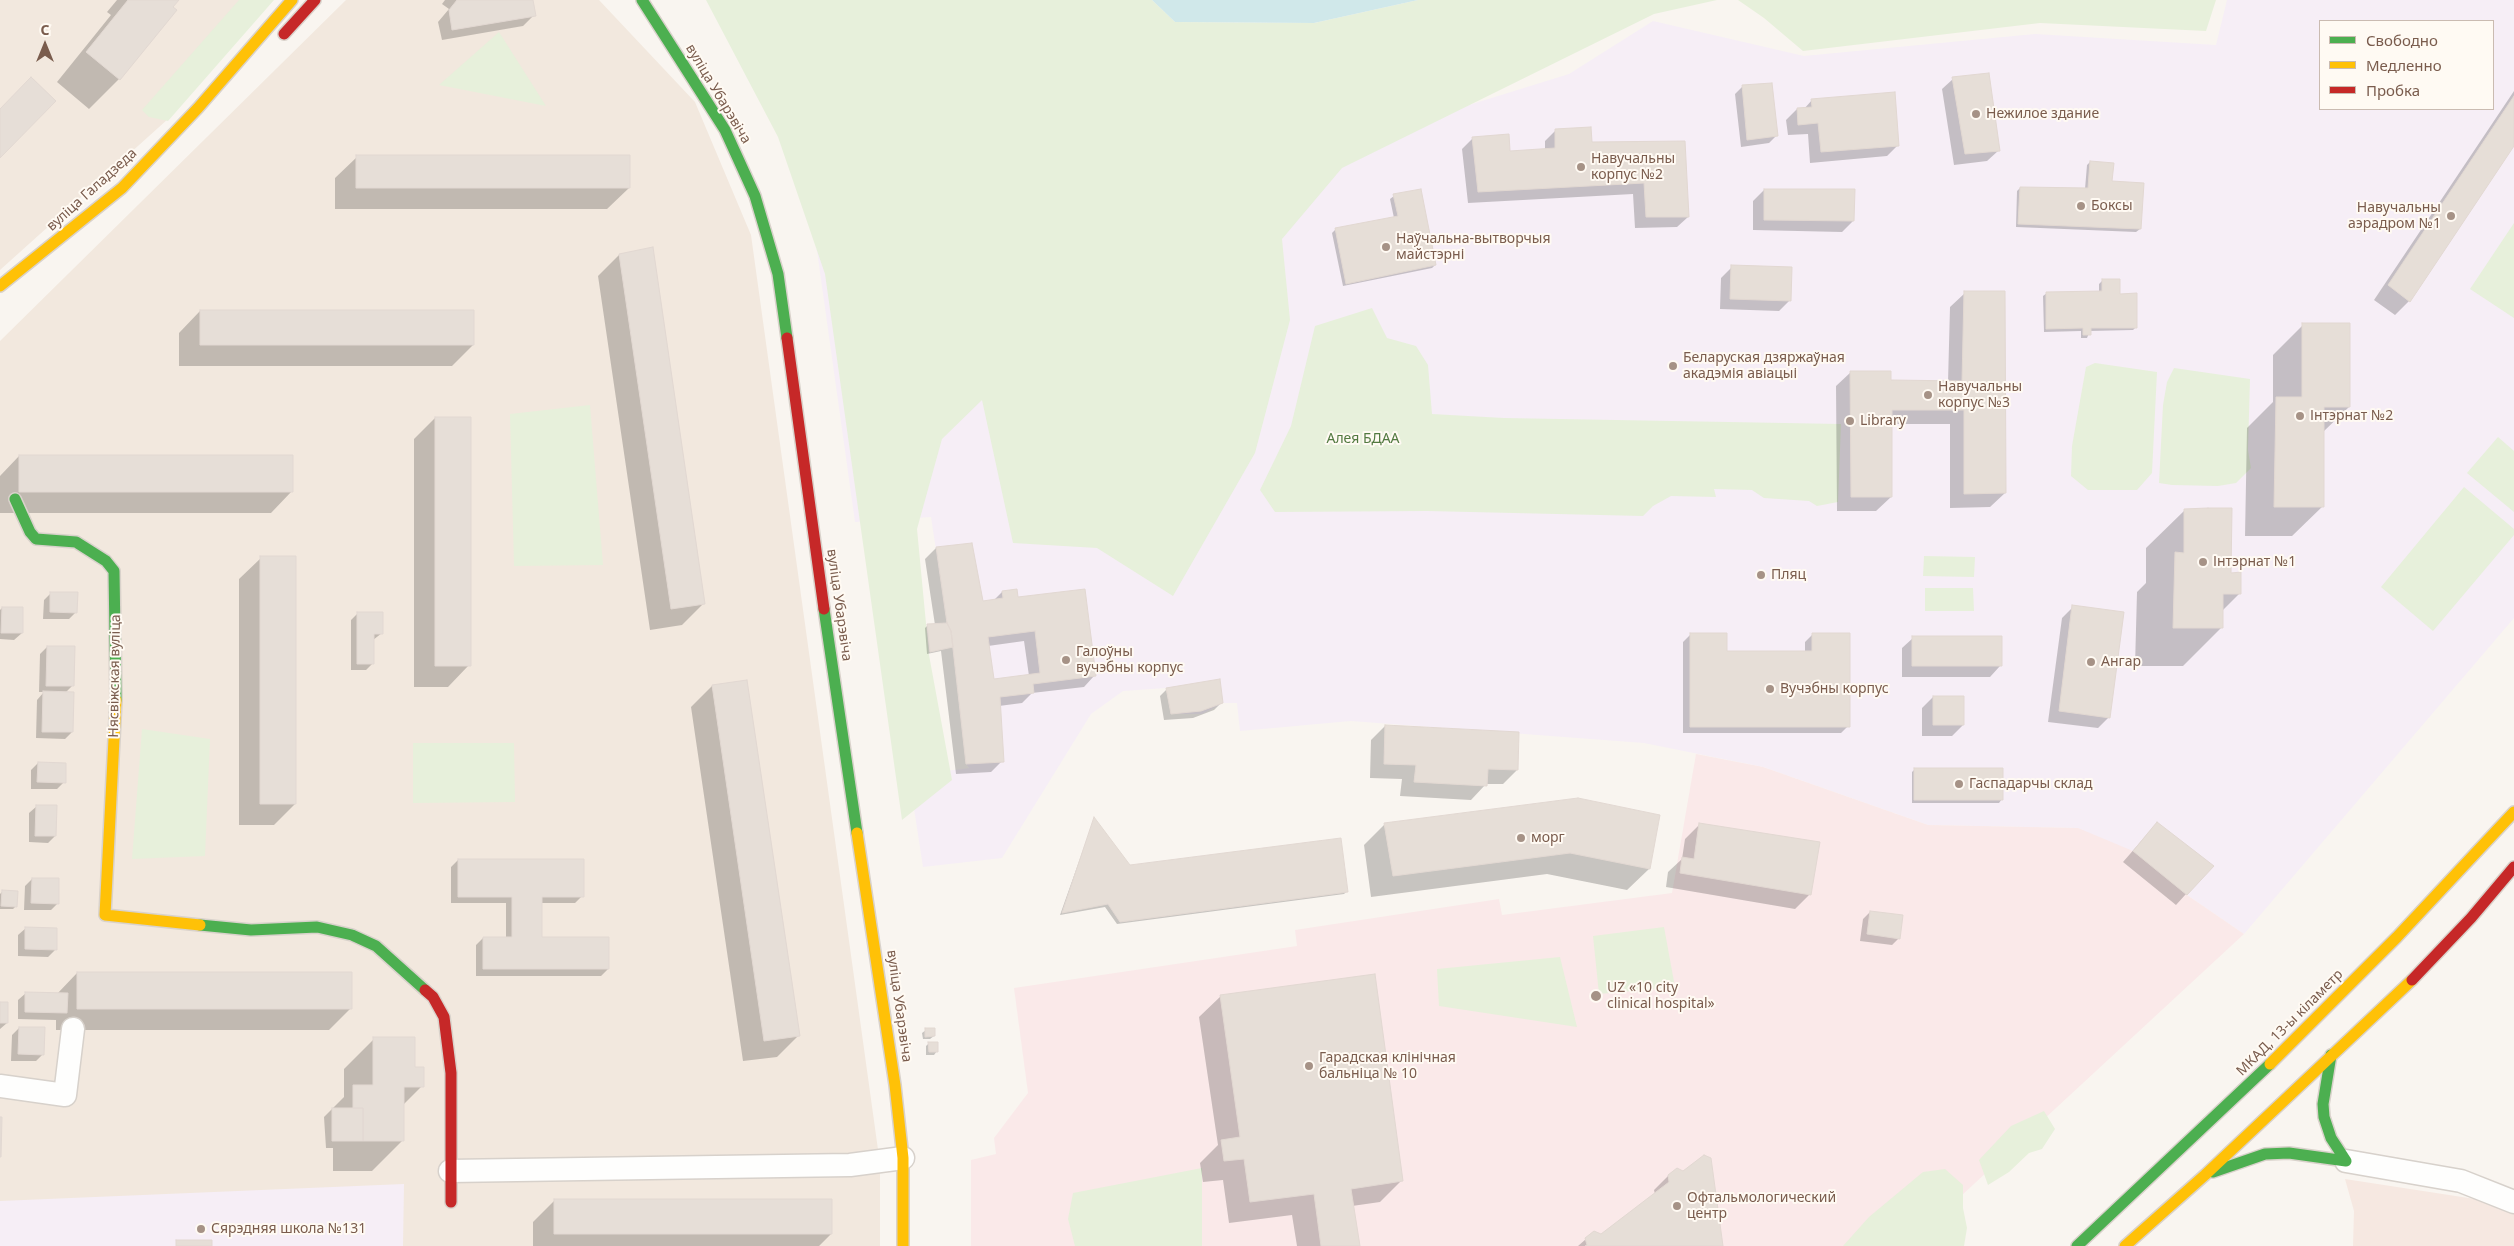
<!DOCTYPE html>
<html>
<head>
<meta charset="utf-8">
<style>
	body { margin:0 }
	#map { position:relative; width:2514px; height:1246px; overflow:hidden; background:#f9f5f0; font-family:"Noto Sans",sans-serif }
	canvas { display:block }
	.legend { position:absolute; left:2319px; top:20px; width:175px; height:90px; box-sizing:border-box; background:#fffaf3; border:1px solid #cabbb1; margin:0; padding:6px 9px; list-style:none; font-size:15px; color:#7a5c4d }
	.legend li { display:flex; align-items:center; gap:10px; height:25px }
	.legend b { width:25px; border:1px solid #cabbb1 }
	.north { position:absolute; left:20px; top:20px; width:50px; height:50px; -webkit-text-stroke:4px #fffaf3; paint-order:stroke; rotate:0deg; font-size:14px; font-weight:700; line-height:20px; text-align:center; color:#7a5c4d }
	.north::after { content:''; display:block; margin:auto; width:18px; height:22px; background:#7a5c4d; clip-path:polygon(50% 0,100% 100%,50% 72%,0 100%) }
</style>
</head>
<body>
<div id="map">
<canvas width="2514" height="1246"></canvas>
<ul class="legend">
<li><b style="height:6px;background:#4caf50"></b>Свободно</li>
<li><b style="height:6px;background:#ffc107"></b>Медленно</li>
<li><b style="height:6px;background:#c62828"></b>Пробка</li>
</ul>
<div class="north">С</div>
</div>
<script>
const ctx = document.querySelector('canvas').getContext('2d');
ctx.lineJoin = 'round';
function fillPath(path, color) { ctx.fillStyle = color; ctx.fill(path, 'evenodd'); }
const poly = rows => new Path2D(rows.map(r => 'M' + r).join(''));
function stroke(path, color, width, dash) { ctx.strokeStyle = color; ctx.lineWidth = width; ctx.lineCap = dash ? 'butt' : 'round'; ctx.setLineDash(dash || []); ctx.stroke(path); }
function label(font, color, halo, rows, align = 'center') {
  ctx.font = font + ' "Noto Sans",sans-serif'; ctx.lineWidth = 4; ctx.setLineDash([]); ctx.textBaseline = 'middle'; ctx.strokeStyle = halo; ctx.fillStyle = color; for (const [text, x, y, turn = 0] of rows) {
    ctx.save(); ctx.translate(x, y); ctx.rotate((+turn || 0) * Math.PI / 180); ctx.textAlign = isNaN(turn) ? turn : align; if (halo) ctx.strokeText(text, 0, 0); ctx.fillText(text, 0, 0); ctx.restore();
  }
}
fillPath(poly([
	[0,0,271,0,168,119,0,270],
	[346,0,599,0,695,102,751,235,880,1164,880,1246,0,1246,0,341]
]), '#f2e8de');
fillPath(poly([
	[2345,1179,2475,1199,2514,1213,2514,1246,2353,1246,2354,1211]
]), '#f6e8e1');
fillPath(poly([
	[2227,0,2514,0,2514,618,2244,934,2187,895,2078,828,1928,825,1763,767,1644,743,1351,721,1240,731,1237,703,1223,703,1202,714,1171,714,1166,688,1123,691,1091,714,1002,858,923,867,909,776,969,768,966,764,951,631,947,623,931,517,855,522,812,215,1440,114,1569,74,1653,21,1804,56,2035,34,2216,45],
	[2320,21,2493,21,2493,109,2320,109],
	[404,1184,403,1246,0,1246,0,1201]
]), '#f6eef6');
fillPath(poly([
	[1696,754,1763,767,1928,825,2078,828,2133,851,2187,895,2244,934,1907,1246,971,1246,971,1160,996,1154,994,1138,1028,1093,1014,988,1297,946,1295,930,1499,899,1502,915,1672,893]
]), '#fae9e9');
fillPath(poly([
	[239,0,274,0,168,121,149,117,142,110],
	[706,0,1152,0,1175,22,1314,23,1418,0,1717,0,1654,14,1342,168,1282,239,1290,320,1255,453,1173,596,1097,548,1013,543,982,400,942,439,917,529,929,655,952,780,902,820,825,274,778,137],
	[1738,0,2216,0,2206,31,2040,23,1803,51,1764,18],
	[499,32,546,106,439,85],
	[2514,223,2514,318,2470,289],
	[1372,308,1387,338,1416,346,1428,365,1432,414,1504,418,1841,424,1838,502,1817,506,1809,501,1764,498,1752,490,1714,489,1716,497,1671,496,1653,506,1643,516,1427,511,1275,512,1260,490,1291,426,1315,326],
	[2095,363,2157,372,2152,473,2137,490,2088,490,2071,476,2072,446,2086,367],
	[2174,368,2250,379,2248,450,2251,468,2236,483,2218,486,2172,485,2159,483,2163,405,2167,382],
	[590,405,603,565,514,566,510,414],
	[2498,437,2514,451,2514,512,2467,473],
	[2464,487,2514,529,2514,535,2433,631,2381,587],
	[1924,556,1975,557,1974,577,1923,576],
	[1925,588,1973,588,1974,611,1925,611],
	[142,729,210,739,205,856,132,859],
	[413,743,514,743,515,802,413,803],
	[1664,927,1675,987,1599,994,1593,936],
	[1560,957,1577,1027,1439,1006,1437,969],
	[2044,1111,2055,1129,2042,1149,2029,1153,2009,1172,1988,1185,1979,1160,2011,1126],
	[1202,1168,1202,1246,1075,1246,1068,1219,1073,1193],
	[1945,1169,1963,1185,1963,1208,1967,1228,1964,1246,1843,1246,1869,1217,1923,1172]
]), '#e7f0db');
fillPath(poly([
	[1152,0,1418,0,1314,23,1175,22]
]), '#d0e8ea');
fillPath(poly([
	[117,0,177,0,119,79,89,109,57,82,111,15,107,12],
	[445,0,532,0,534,15,523,26,442,40,438,22,449,9,442,4],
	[1953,79,1998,151,1987,161,1954,165,1942,89],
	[1742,87,1776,136,1769,143,1741,147,1735,94],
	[2514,91,2514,144,2409,301,2395,315,2374,300],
	[1812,100,1898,145,1887,156,1810,163,1808,134,1788,135,1786,120,1797,109,1804,109],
	[1556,130,1591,143,1684,143,1688,217,1677,227,1635,228,1633,194,1468,203,1462,149,1473,138,1509,152,1545,150,1545,141],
	[357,157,629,188,607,209,335,209,335,178],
	[2090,162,2111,182,2140,229,2136,232,2016,227,2017,191,2020,188,2085,189,2087,165],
	[1764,190,1853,221,1842,232,1753,230,1753,201],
	[1394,196,1435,265,1432,268,1343,286,1332,233,1336,229,1394,218,1390,199],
	[619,255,704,603,682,625,650,630,598,276],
	[1732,267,1790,300,1779,311,1720,309,1721,278],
	[2102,281,2119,295,2136,327,2133,330,2090,331,2087,338,2081,338,2081,331,2044,332,2043,296,2047,293,2099,293,2099,284],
	[1965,293,2005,493,1990,507,1950,508,1950,424,1890,424,1891,497,1876,511,1837,511,1836,386,1851,372,1890,381,1948,382,1950,307],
	[200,311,473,345,452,366,179,366,179,333],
	[2303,325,2349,407,2323,432,2323,506,2292,536,2245,536,2247,428,2273,402,2273,355],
	[435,418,469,665,448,687,414,687,414,439],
	[19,456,292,491,271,513,0,513,0,476],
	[2185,510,2230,574,2240,593,2221,612,2221,628,2183,666,2135,666,2137,592,2146,583,2146,548],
	[971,544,982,602,993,601,1002,592,1017,598,1094,676,1084,687,1032,693,1022,703,999,706,1002,761,991,772,956,774,941,651,927,654,925,628,928,625,935,625,925,559,936,548],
	[1024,641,1029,676,993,681,988,646],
	[261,558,295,804,274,825,239,825,239,579],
	[51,593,76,612,69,619,43,619,44,600],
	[2073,607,2109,717,2098,728,2048,722,2062,618],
	[2,608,22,633,14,640,0,639,0,610],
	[358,613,382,633,373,640,373,663,366,670,351,670,351,620],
	[1690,635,1726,652,1805,652,1805,642,1812,635,1848,726,1841,733,1683,733,1683,642],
	[1913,638,2000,666,1990,677,1902,677,1902,648],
	[47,647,72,686,65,693,72,732,65,739,36,738,37,700,44,692,39,692,40,654],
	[712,686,799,1035,777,1057,743,1061,691,707],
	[1167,689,1221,703,1214,710,1193,718,1164,720,1160,696],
	[1933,697,1963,725,1952,736,1922,736,1922,708],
	[1385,726,1517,770,1503,784,1486,784,1471,800,1400,796,1402,779,1370,778,1371,740],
	[38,763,64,782,57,789,31,789,31,770],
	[1915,769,2002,799,1999,803,1912,803,1912,772],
	[1578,799,1649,869,1627,890,1547,874,1371,897,1364,845,1385,824],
	[37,806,55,836,48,843,29,842,29,813],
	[1094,819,1130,866,1347,891,1344,894,1117,924,1105,907,1060,915],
	[2157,823,2186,894,2176,905,2123,862],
	[1700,824,1810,894,1795,909,1666,887,1668,872,1682,859,1685,839],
	[458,860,582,896,575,903,541,903,541,938,608,969,601,976,476,976,476,945,483,938,506,938,506,903,451,903,451,867],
	[32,879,58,903,51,910,24,910,25,886],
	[2,892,16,906,13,909,0,909,0,894],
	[1870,912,1899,938,1892,945,1860,941,1863,919],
	[26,928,55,950,48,957,18,956,18,935],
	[77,973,350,1009,329,1030,56,1030,56,1020,18,1019,18,1000,26,993,57,994],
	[1221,996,1402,1180,1380,1202,1352,1206,1358,1246,1297,1246,1292,1215,1229,1223,1223,1180,1203,1182,1200,1163,1218,1145,1199,1017],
	[0,1003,7,1023,0,1029],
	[19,1028,43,1054,36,1061,11,1061,12,1035],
	[926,1030,934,1036,930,1039,923,1039,922,1033],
	[374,1039,414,1069,422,1086,402,1106,402,1141,372,1171,333,1171,333,1148,326,1148,324,1117,344,1097,344,1069],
	[929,1043,937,1051,934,1055,926,1055,926,1046],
	[1668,1176,1722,1246,1578,1246,1586,1239,1601,1235,1655,1194,1654,1190],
	[555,1200,831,1234,819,1246,533,1246,533,1222]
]), '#0003');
const building = poly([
	[128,0,179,0,173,7,177,10,120,80,86,52,128,0],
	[457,0,533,0,536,16,452,30,449,10,457,0],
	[1989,73,2000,151,1965,154,1952,77,1989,73],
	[31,77,56,101,0,158,0,109,31,77],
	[1772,83,1778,136,1747,140,1742,85,1772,83],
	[1895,92,1899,146,1821,152,1818,123,1798,125,1797,108,1812,107,1811,99,1895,92],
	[2514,96,2514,146,2410,302,2388,285,2514,96],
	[1591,127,1592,142,1685,141,1689,217,1646,217,1644,183,1478,192,1472,137,1509,134,1510,151,1555,148,1555,129,1591,127],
	[356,155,630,155,630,188,356,188,356,155],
	[2090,161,2114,163,2112,181,2144,183,2141,229,2018,224,2020,187,2088,188,2090,161],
	[1421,189,1436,265,1346,284,1335,228,1398,216,1393,194,1421,189],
	[1764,189,1855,189,1854,221,1764,220,1764,189],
	[653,247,705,604,671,609,619,254,653,247],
	[1731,265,1792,267,1791,301,1730,299,1731,265],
	[2102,279,2120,279,2120,294,2137,293,2137,328,2091,328,2091,335,2083,335,2083,328,2046,329,2046,292,2102,291,2102,279],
	[1964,291,2005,291,2006,493,1964,494,1964,410,1892,410,1892,497,1851,497,1850,371,1891,371,1891,380,1962,381,1964,291],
	[200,310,474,310,474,345,200,345,200,310],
	[2302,323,2350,323,2350,407,2324,407,2324,507,2274,507,2276,397,2302,397,2302,323],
	[435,417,471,417,471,666,435,666,435,417],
	[19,455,293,455,293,492,19,492,19,455],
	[2208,508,2232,508,2231,573,2241,572,2241,594,2223,594,2223,628,2173,628,2175,552,2184,553,2184,509,2208,508],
	[972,543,983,601,1003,598,1002,591,1017,589,1018,597,1085,589,1096,676,1033,684,1034,693,1000,697,1004,762,966,764,951,631,947,623,936,547,972,543],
	[1035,631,1040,673,994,679,988,637,1035,631],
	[260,556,296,556,296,804,260,804,260,556],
	[50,592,78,592,77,613,50,612,50,592],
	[2072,605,2124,612,2110,718,2059,711,2072,605],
	[2,607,23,607,23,633,1,633,2,607],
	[357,612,383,612,383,634,374,634,374,664,357,664,357,612],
	[947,623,951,631,953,647,930,652,927,624,947,623],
	[1690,633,1727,633,1727,651,1812,651,1812,633,1850,633,1850,727,1690,727,1690,633],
	[1912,636,2002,636,2002,666,1912,666,1912,636],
	[47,646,75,646,74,686,46,686,47,646],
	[1220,679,1223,703,1201,711,1171,714,1166,688,1220,679],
	[747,680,800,1036,764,1041,712,685,747,680],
	[43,691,74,692,73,732,42,732,43,691],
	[1933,696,1964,696,1964,725,1933,725,1933,696],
	[1385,725,1519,732,1518,770,1488,769,1487,786,1414,782,1416,765,1384,764,1385,725],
	[38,762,66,763,66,783,37,782,38,762],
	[1914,768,2003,768,2003,800,1914,800,1914,768],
	[1578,798,1660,815,1650,869,1570,853,1393,876,1384,823,1578,798],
	[36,805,57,805,56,836,35,836,36,805],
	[1094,817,1130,865,1341,838,1348,892,1120,922,1108,904,1062,913,1094,817],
	[2157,822,2214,866,2187,895,2133,851,2157,822],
	[1699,823,1820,842,1811,895,1680,873,1682,857,1694,859,1699,823],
	[458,859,584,859,584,897,542,897,542,937,609,937,609,969,483,969,483,937,512,937,512,897,458,897,458,859],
	[32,878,59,878,59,904,31,903,32,878],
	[2,890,18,891,17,907,1,906,2,890],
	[1870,911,1903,915,1900,939,1867,934,1870,911],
	[25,927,57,928,57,950,25,949,25,927],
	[77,972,352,972,352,1009,77,1009,77,972],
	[1375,974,1403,1181,1351,1189,1360,1246,1321,1246,1314,1194,1250,1202,1244,1159,1224,1161,1221,1140,1240,1137,1220,995,1375,974],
	[25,992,68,993,67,1013,25,1012,25,992],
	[0,1002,8,1002,8,1023,0,1023,0,1002],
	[19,1027,45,1027,44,1055,18,1054,19,1027],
	[925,1028,935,1028,935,1036,925,1037,925,1028],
	[373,1037,415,1037,415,1067,424,1067,424,1087,404,1087,404,1141,363,1141,363,1108,353,1108,353,1085,373,1085,373,1037],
	[928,1042,938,1042,938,1052,929,1052,928,1042],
	[332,1108,363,1108,363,1141,332,1141,332,1108],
	[0,1117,2,1117,1,1157,0,1157,0,1117],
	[1704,1155,1711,1158,1723,1246,1585,1246,1587,1245,1585,1238,1594,1231,1601,1234,1669,1182,1668,1175,1677,1168,1683,1171,1704,1155],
	[554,1199,832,1199,832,1234,554,1234,554,1199],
	[176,1240,212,1240,212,1246,176,1246,176,1240]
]);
fillPath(building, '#e6ded7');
stroke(building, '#e2d8d2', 1);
const street = poly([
	[0,1086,65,1095,73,1029],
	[2346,1161,2461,1181,2514,1202],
	[450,1171,850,1165,903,1158]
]);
const fast = poly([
	[642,0,725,130,755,196,778,274,787,338],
	[15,499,30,532,36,539,76,542,106,561,114,571,116,700],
	[824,609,857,833],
	[200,925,251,930,317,927,352,935,376,946,425,990],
	[2331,1055,2323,1104,2324,1117,2331,1138,2346,1161],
	[2213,1172,2265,1154,2289,1153,2346,1161],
	[2077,1246,2270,1064]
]);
const slow = poly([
	[0,286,122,188,198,108,292,0],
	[116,700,105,915,200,925],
	[857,833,895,1085,903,1158,903,1246],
	[2270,1064,2397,937,2514,812],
	[2125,1246,2205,1175,2412,980]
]);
const jam = poly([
	[284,34,315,0],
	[787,338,824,609],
	[2412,980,2471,918,2514,867],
	[425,990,433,997,444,1017,451,1073,451,1202]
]);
stroke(street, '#d7d1cb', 25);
stroke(fast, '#d9d2cb', 14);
stroke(slow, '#d9d2cb', 14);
stroke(jam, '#d9d2cb', 14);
stroke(street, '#fefefd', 22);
stroke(fast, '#4caf50', 11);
stroke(slow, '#ffc107', 11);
stroke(jam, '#c62828', 11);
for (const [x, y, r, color] of [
	[1976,114,5,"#a69286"],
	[1581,167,5,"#a69286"],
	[2081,206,5,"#a69286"],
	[2451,216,5,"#a69286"],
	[1386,247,5,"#a69286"],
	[1673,366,5,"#a69286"],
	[1928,395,5,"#a69286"],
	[2300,416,5,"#a69286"],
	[1850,421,5,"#a69286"],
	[2203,562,5,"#a69286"],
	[1761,575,5,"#a69286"],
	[1066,660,5,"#a69286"],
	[2091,662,5,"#a69286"],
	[1770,689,5,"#a69286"],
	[1959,784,5,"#a69286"],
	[1521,838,5,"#a69286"],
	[1596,996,6,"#a69286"],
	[1309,1066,5,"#a69286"],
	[1677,1206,5,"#a69286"],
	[201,1229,5,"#a69286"]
]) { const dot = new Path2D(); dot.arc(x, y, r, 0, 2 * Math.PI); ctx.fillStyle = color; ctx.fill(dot); stroke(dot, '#fffaf3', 2); }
label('14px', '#7a5c4d', '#fffaf3', [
	["вуліца Убарэвіча",718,94,59],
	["вуліца Галадзеда",92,190,-42],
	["вуліца Убарэвіча",839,605,82],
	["Нясвіжская вуліца",115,676,-89],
	["вуліца Убарэвіча",899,1006,82],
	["МКАД, 13-ы кіламетр",2290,1023,-45]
]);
label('14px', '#7a5c4d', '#fffaf3', [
	["Нежилое здание",1986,114],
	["Навучальны",1591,159],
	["корпус №2",1591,175],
	["Боксы",2091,206],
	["Навучальны",2441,208,"right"],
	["аэрадром №1",2441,224,"right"],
	["Наўчальна-вытворчыя",1396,239],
	["майстэрні",1396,255],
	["Беларуская дзяржаўная",1683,358],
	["акадэмія авіацыі",1683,374],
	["Навучальны",1938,387],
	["корпус №3",1938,403],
	["Інтэрнат №2",2310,416],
	["Library",1860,421],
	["Інтэрнат №1",2213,562],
	["Пляц",1771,575],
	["Галоўны",1076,652],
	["вучэбны корпус",1076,668],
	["Ангар",2101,662],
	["Вучэбны корпус",1780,689],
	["Гаспадарчы склад",1969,784],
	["морг",1531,838],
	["UZ «10 city",1607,988],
	["clinical hospital»",1607,1004],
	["Гарадская клінічная",1319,1058],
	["бальніца № 10",1319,1074],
	["Офтальмологический",1687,1198],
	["центр",1687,1214],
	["Сярэдняя школа №131",211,1229]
], 'left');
label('14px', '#537a41', '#fffaf3', [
	["Алея БДАА",1363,439]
]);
</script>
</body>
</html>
